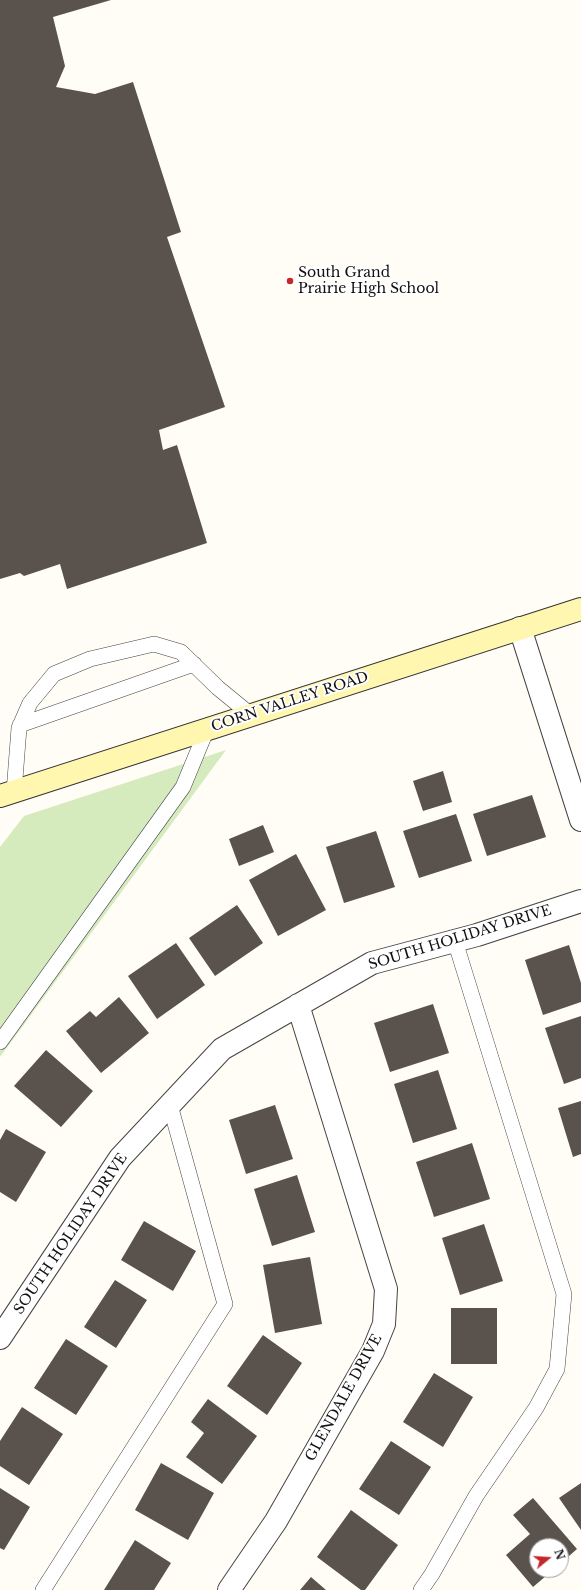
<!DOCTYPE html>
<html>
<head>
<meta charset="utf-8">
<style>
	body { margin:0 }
	#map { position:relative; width:581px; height:1590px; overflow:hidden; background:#fffdf5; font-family:"Libre Baskerville",serif }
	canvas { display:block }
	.north { position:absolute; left:529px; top:1538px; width:40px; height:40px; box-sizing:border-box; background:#fff; border:1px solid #a0a0a0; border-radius:50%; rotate:72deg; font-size:11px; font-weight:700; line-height:16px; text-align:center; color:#111 }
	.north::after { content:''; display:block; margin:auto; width:14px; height:18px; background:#c4262e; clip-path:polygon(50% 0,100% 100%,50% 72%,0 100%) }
</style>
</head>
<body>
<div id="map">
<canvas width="581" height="1590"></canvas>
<div class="north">N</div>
</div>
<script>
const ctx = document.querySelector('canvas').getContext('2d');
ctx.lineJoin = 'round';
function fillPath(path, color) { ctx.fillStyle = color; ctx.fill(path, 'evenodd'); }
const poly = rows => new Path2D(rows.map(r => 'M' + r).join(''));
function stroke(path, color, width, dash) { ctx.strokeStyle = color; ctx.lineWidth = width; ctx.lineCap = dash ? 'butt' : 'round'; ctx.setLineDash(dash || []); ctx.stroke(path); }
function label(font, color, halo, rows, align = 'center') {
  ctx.font = font + ' "Libre Baskerville",serif'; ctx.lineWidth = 4; ctx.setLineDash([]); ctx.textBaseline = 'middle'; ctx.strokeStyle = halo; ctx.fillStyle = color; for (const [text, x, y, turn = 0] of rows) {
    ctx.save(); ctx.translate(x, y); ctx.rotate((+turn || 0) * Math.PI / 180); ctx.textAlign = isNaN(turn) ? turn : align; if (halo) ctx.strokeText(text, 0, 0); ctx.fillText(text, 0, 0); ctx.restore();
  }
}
fillPath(poly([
	[226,750,0,1057,0,847,24,816]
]), '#d5ebbd');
fillPath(poly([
	[0,0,111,0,53,17,65,66,56,87,95,94,133,82,181,232,167,237,225,407,159,430,163,450,177,445,207,543,67,589,60,564,24,576,20,573,0,579],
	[443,771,452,802,423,811,413,781],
	[532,795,546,837,487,856,473,814],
	[456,814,472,861,419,878,403,831],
	[263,825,274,852,239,866,229,839],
	[376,831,395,887,344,903,326,847],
	[296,854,326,910,278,936,249,880],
	[237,905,263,943,215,976,189,938],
	[176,943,205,985,157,1019,128,976],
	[569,945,581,983,581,1002,543,1015,525,960],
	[119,997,149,1033,101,1073,66,1031,90,1011,96,1017],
	[433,1004,449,1053,390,1072,374,1023],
	[581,1016,581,1078,564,1084,545,1028],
	[46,1050,93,1091,61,1127,14,1086],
	[438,1070,457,1129,413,1143,394,1084],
	[581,1101,581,1154,573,1157,558,1108],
	[275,1105,293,1159,246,1174,229,1120],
	[6,1129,46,1152,16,1202,0,1192,0,1140],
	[472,1143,490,1199,434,1217,416,1162],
	[297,1175,315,1232,272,1246,254,1189],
	[144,1221,196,1251,173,1291,121,1260],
	[484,1224,503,1281,460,1295,442,1238],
	[310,1257,322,1324,275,1333,263,1265],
	[115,1280,147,1300,116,1348,84,1327],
	[451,1308,497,1308,497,1364,451,1364],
	[263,1335,302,1363,267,1415,227,1386],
	[66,1339,108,1366,76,1415,34,1388],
	[434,1373,473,1397,443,1447,403,1422],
	[208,1399,257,1436,222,1484,186,1457,204,1433,191,1422],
	[22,1407,63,1434,29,1485,0,1466,0,1441],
	[391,1441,431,1467,399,1515,359,1489],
	[161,1463,214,1493,188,1540,135,1510],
	[581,1483,581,1530,559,1498],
	[0,1488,30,1507,4,1550,0,1548],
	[533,1498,577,1549,561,1563,561,1546,537,1546,537,1570,553,1570,533,1587,506,1555,530,1534,513,1515],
	[351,1510,398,1545,365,1590,361,1590,317,1557],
	[135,1540,171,1563,154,1590,104,1590],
	[311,1577,326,1590,300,1590]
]), '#5a524d');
const service = poly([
	[20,725,194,664],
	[14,792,19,728,30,703,54,674,90,659,154,644,181,652,218,688,251,715],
	[0,1042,183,787,207,729],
	[43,1590,225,1304,170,1105],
	[421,1590,432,1574,476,1496,536,1408,557,1369,564,1294,455,941]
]);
const minor = poly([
	[520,628,581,820],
	[0,1338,120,1158,222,1049,372,963,477,935,581,901],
	[229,1590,276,1521,373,1351,384,1324,386,1289,298,1005]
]);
const secondary = poly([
	[0,796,581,609]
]);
stroke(service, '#444', 16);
stroke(minor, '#444', 24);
stroke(secondary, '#333', 24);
stroke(service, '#fff', 15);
stroke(minor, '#fff', 22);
stroke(secondary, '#fff6b0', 22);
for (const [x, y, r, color] of [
	[290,281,4,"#c4262e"]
]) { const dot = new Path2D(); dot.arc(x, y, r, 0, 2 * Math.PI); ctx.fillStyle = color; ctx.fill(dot); stroke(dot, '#fff', 1.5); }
label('14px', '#111', '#fff', [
	["South Grand",298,273],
	["Prairie High School",298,289]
], 'left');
label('14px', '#111', '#fff', [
	["CORN VALLEY ROAD",290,702,-18],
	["SOUTH HOLIDAY DRIVE",460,938,-17],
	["SOUTH HOLIDAY DRIVE",71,1234,-56],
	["GLENDALE DRIVE",344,1398,-61]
]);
</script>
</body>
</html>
